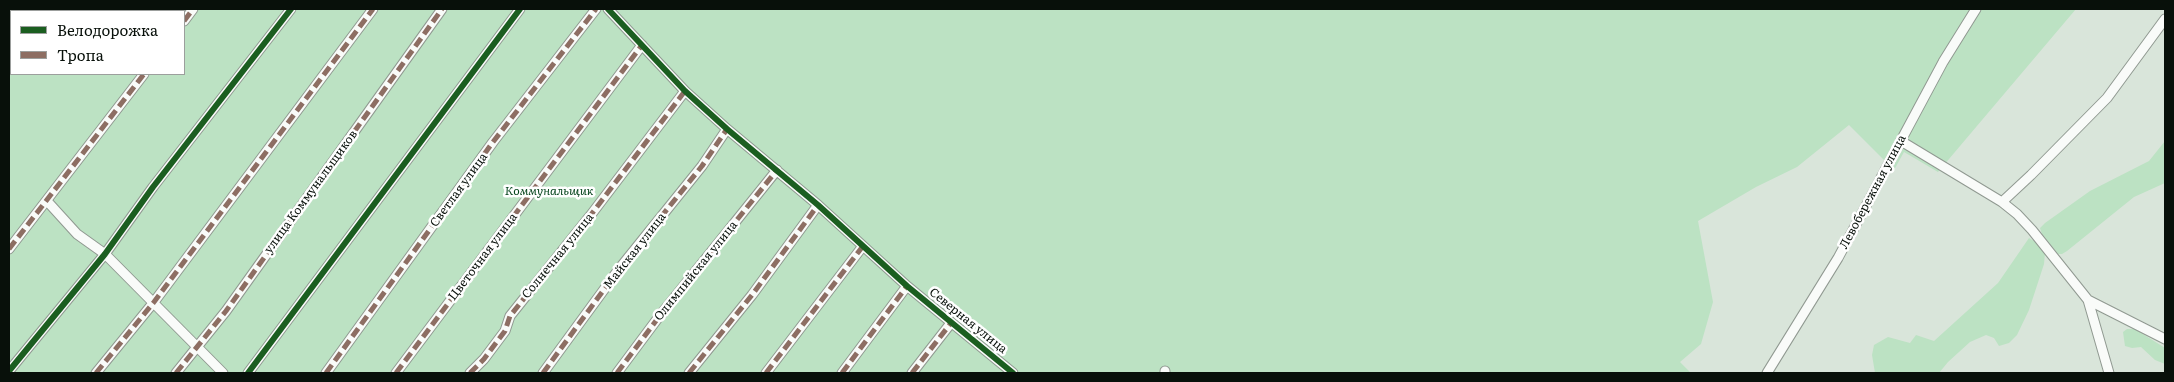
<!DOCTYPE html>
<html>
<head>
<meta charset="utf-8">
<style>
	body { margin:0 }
	#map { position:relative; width:2174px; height:382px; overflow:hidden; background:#d9e5da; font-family:Literata,serif }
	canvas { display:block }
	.frame { position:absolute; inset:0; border:10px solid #08100a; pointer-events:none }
	.legend { position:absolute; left:10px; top:10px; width:175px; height:65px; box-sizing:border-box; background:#fff; border:1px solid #9c9f9d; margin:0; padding:6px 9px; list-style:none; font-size:15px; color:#08100a }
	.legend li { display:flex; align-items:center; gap:10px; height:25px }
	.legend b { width:25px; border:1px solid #9c9f9d }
</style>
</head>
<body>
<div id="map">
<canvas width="2174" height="382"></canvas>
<div class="frame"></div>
<ul class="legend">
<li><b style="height:6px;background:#1b5e20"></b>Велодорожка</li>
<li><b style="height:6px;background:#8d6e63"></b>Тропа</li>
</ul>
</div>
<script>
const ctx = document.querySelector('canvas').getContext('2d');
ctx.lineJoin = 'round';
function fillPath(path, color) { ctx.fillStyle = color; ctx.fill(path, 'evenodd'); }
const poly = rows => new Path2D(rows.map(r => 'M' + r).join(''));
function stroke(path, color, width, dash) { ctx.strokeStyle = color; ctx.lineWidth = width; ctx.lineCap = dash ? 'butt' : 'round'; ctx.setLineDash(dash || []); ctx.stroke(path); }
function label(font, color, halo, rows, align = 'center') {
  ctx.font = font + ' Literata,serif'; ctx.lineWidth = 5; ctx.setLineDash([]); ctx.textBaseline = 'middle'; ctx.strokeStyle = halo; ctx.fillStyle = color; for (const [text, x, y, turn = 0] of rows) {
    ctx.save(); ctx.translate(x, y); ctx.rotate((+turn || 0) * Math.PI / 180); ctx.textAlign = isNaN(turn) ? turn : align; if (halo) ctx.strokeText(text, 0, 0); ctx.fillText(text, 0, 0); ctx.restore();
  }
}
fillPath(poly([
	[9,9,2076,9,1938,172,1904,152,1894,170,1849,125,1797,167,1756,187,1698,221,1713,302,1701,344,1680,362,1691,373,9,373],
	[11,11,184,11,184,74,11,74],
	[2165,141,2165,183,2134,197,2067,251,2062,254,2058,254,2042,234,2040,228,2045,223,2090,191,2149,161],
	[2029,238,2037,243,2045,253,2044,264,2029,310,2017,335,2009,343,1999,346,1994,338,1986,335,1970,342,1948,362,1939,373,1875,373,1872,355,1874,345,1888,337,1910,343,1916,335,1934,341,1998,283],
	[2127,329,2135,329,2165,348,2165,364,2155,360,2141,347,2132,348,2125,346,2123,332]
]), '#bce2c3');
const minor = poly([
	[608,9,685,91,727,129,818,205,907,286,1013,373],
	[184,21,193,9],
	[1901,141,2002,202,2017,214,2032,230,2088,300,2165,339],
	[47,201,77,234,105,254,223,373],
	[2002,202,2031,175,2107,98,2165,19],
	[9,249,144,74],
	[2088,300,2109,373],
	[9,371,105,254,153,187,291,9],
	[96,373,154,302,373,9],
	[176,373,226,311,442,9],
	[248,373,520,9],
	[326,373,493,142,596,9],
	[396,373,642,45],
	[470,373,484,359,505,331,510,316,590,216,685,91],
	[543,373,619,269,702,166,727,129],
	[617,373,658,318,777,170],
	[689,373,752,295,818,205],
	[766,373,863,246],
	[842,373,907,286],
	[912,373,951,323],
	[1165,373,1165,371],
	[1767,373,1838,258,1943,62,1976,9]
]);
stroke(minor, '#909991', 11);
stroke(minor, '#f9fbf9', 9);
stroke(poly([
	[184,21,193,9],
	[9,249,144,74],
	[96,373,154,302,373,9],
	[176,373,226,311,442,9],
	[326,373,493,142,596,9],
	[396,373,642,45],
	[470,373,484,359,505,331,510,316,590,216,685,91],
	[543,373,619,269,702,166,727,129],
	[617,373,658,318,777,170],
	[689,373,752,295,818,205],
	[766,373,863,246],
	[842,373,907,286],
	[912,373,951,323]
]), '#8d6e63', 5, [10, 5]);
stroke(poly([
	[608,9,685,91,727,129,818,205,907,286,1013,373],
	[9,371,105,254,153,187,291,9],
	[248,373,520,9]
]), '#1b5e20', 6);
label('12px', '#08100a', '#fff', [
	["Светлая улица",459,190,-54],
	["улица Коммунальщиков",311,192,-54],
	["Левобережная улица",1873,192,-62],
	["Майская улица",635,251,-52],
	["Солнечная улица",558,256,-51],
	["Цветочная улица",483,257,-53],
	["Олимпийская улица",696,271,-51],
	["Северная улица",968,321,39]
]);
label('italic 12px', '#06451d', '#fff', [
	["Коммунальщик",549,191]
]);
</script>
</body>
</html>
